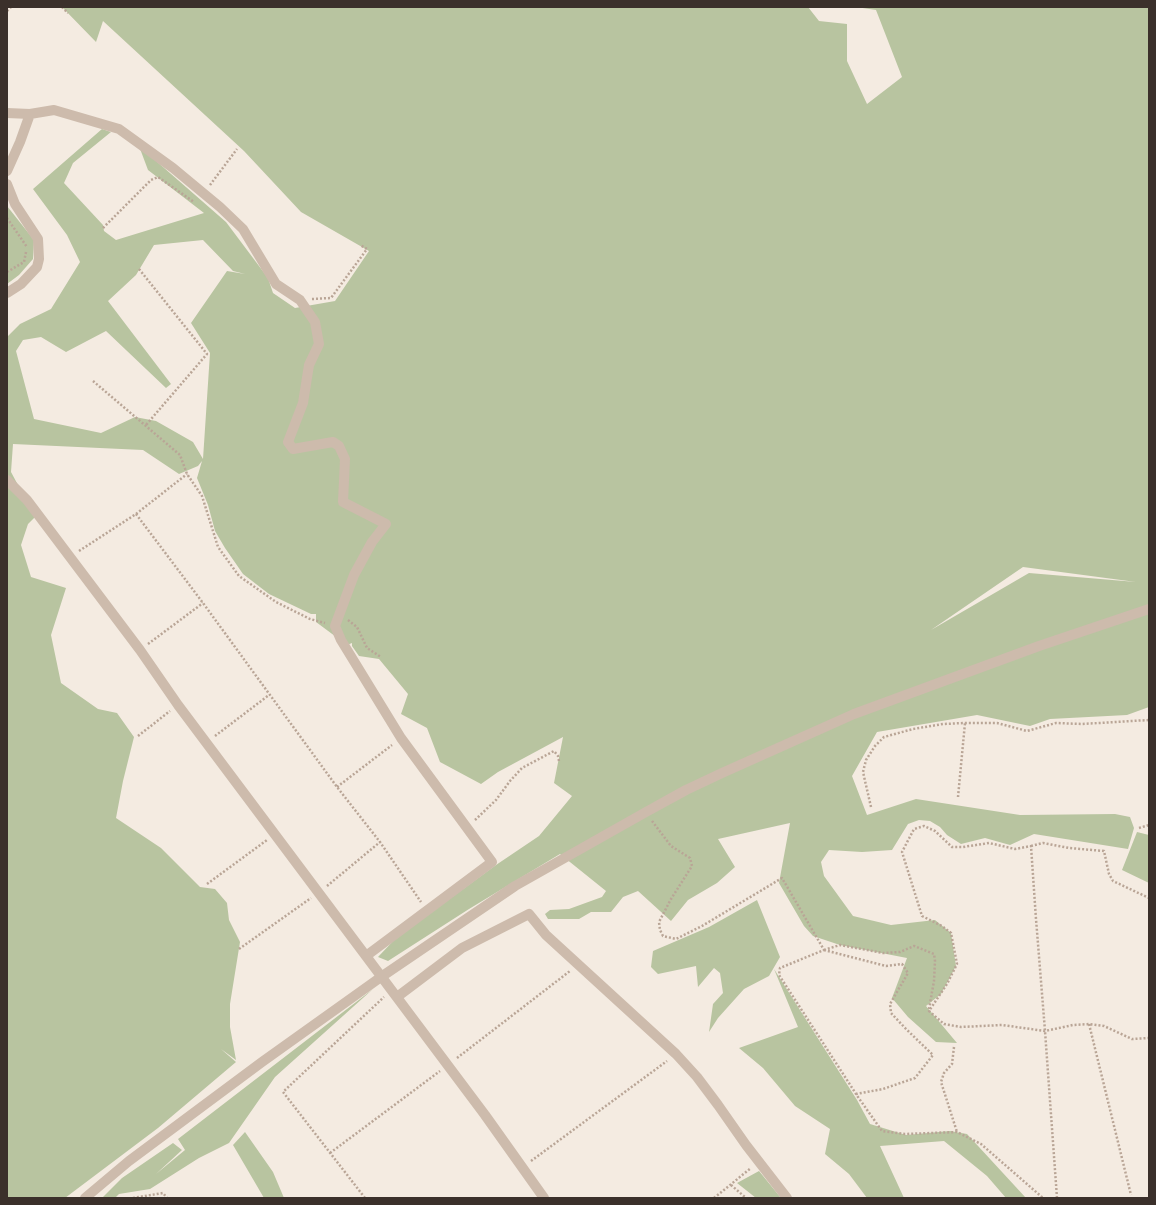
<!DOCTYPE html>
<html>
<head>
<meta charset="utf-8">
<style>
	body { margin:0 }
	#map { position:relative; width:1156px; height:1205px; overflow:hidden; background:#f4ebe1; font-family:Poppins,sans-serif }
	canvas { display:block }
	.frame { position:absolute; inset:0; border:8px solid #3b302b; pointer-events:none }
</style>
</head>
<body>
<div id="map">
<canvas width="1156" height="1205"></canvas>
<div class="frame"></div>
</div>
<script>
const ctx = document.querySelector('canvas').getContext('2d');
ctx.lineJoin = 'round';
function fillPath(path, color) { ctx.fillStyle = color; ctx.fill(path, 'evenodd'); }
const poly = rows => new Path2D(rows.map(r => 'M' + r).join(''));
function stroke(path, color, width, dash) { ctx.strokeStyle = color; ctx.lineWidth = width; ctx.lineCap = dash ? 'butt' : 'round'; ctx.setLineDash(dash || []); ctx.stroke(path); }
fillPath(poly([
	[62,7,808,7,819,21,847,24,847,61,867,104,902,77,876,10,856,7,1149,7,1149,707,1127,715,1050,719,1030,726,977,715,877,732,852,776,867,815,916,799,1020,815,1115,814,1130,817,1134,828,1128,849,1034,834,1010,845,985,838,961,844,947,835,940,827,930,821,919,820,908,824,892,850,862,852,829,850,821,862,824,876,853,916,891,925,935,920,951,933,956,966,941,994,926,1006,957,1043,936,1042,908,1017,892,998,907,958,840,945,813,936,804,926,779,883,790,823,718,839,735,867,717,883,688,900,671,921,638,891,623,897,611,912,591,912,579,919,548,919,545,914,550,910,569,909,602,897,606,891,560,854,469,909,388,961,378,957,396,938,496,865,539,836,572,796,554,783,563,737,498,772,481,784,440,762,427,728,401,714,408,694,379,659,359,656,352,646,352,643,347,645,316,622,316,614,311,614,269,594,243,574,225,548,215,531,208,505,197,478,202,461,198,466,179,474,143,450,13,444,11,472,35,517,28,524,21,545,31,577,66,588,51,635,61,683,98,709,117,713,134,737,123,781,116,818,161,848,200,887,215,889,227,903,229,920,240,942,230,1004,230,1027,236,1060,221,1049,236,1062,158,1128,65,1198,7,1198,7,337,20,324,51,309,80,262,67,235,33,189,102,129,111,132,73,163,64,183,103,225,104,231,116,240,204,213,148,170,139,146,226,222,268,278,273,293,295,308,335,301,369,251,301,212,244,151,103,21,96,42],
	[203,240,233,271,245,274,227,271,191,323,210,353,203,459,193,442,156,421,135,417,101,433,34,419,16,351,23,340,41,337,66,352,106,331,166,388,171,384,108,301,136,275,154,245],
	[1023,567,1136,582,1029,573,931,630],
	[7,206,34,240,33,259,19,275,7,284],
	[1137,832,1149,835,1149,883,1122,870],
	[757,900,780,957,769,976,744,989,718,1018,709,1032,713,1004,723,993,720,973,714,968,698,987,696,966,658,974,651,967,653,951,709,927],
	[774,969,857,1100,870,1124,906,1135,950,1131,967,1134,1026,1198,1006,1198,987,1176,944,1141,880,1146,904,1198,867,1198,849,1174,825,1154,830,1129,795,1106,763,1068,739,1048,798,1027],
	[373,989,275,1077,229,1143,199,1158,150,1189,119,1194,115,1198,102,1198,122,1178,173,1143,182,1150,156,1174,185,1150,178,1139],
	[245,1132,273,1172,284,1198,264,1198,233,1145],
	[759,1171,781,1198,756,1198,737,1183]
]), '#b8c4a0');
stroke(poly([
	[62,7,68,13],
	[7,11,11,7],
	[210,185,237,149],
	[7,218,27,247],
	[103,228,151,180,158,177,194,202],
	[139,269,207,354,146,425],
	[7,272,24,262,26,252],
	[312,299,331,298,367,249,360,245],
	[93,381,180,455,187,474,202,496,218,547,239,576,276,602,310,619,325,623],
	[136,514,203,603,337,787,380,842,421,902],
	[79,551,136,514,187,474],
	[348,620,357,627,367,648,381,657],
	[148,644,203,603],
	[138,736,170,711],
	[215,736,269,695],
	[337,787,392,745],
	[958,797,965,723],
	[871,807,863,772,866,760,875,746,884,737,913,729,943,724,965,723,997,723,1027,731,1056,723,1082,724,1149,720],
	[475,820,496,800,510,781,522,768,554,751,558,756,559,761],
	[652,821,671,846,690,858,692,866,671,899,659,922,660,930,663,936,676,939,702,926,782,878,824,950,780,968,779,975,858,1097,882,1131,905,1134,957,1132,981,1144,1043,1198],
	[1139,828,1149,825],
	[1031,846,1043,843,1069,848,1104,851,1109,874,1113,881,1149,898],
	[207,884,267,840],
	[327,886,380,842],
	[239,949,311,898],
	[824,950,886,966,902,964,908,973,890,1004,891,1013,906,1029,933,1055,915,1078,883,1089,856,1094],
	[824,950,840,945,883,953,900,952,914,946,934,954,935,961,934,981,929,1009],
	[1089,1024,1131,1195],
	[954,1047,952,1064,944,1073,941,1082,957,1132],
	[457,1058,570,971],
	[330,1153,440,1071],
	[531,1161,667,1061],
	[731,1185,746,1198],
	[133,1198,163,1193,167,1198],
	[365,1198,283,1092,384,997],
	[714,1198,751,1168],
	[1057,1198,1045,1031,1036,919,1031,846,1015,849,989,843,963,847,952,847,935,831,924,826,914,829,902,852,922,916,942,926,951,933,957,964,947,984,929,1011,944,1024,961,1027,1002,1025,1045,1031,1073,1025,1089,1024,1104,1026,1132,1039,1149,1038]
]), '#b9a596', 2.5, [2, 2]);
stroke(poly([
	[7,113,30,114,54,110,119,129,173,168,220,207,243,229,276,284,300,300,315,322,319,344,309,365,303,403,288,442,293,449,333,442,339,446,345,459,343,502,386,524,372,542,354,575,335,626,341,640,401,738,492,862,366,956],
	[7,171,20,142,30,114],
	[7,184,15,204,38,239,39,259,37,267,21,284,7,293],
	[7,480,27,500,140,650,178,705,485,1115,544,1198],
	[397,997,462,948,529,914,546,935,676,1054,697,1077,718,1105,746,1145,787,1198]
]), '#cdbbac', 10);
stroke(poly([
	[85,1198,129,1161,262,1062,381,977,515,886,646,812,686,790,722,773,854,714,1039,646,1149,609]
]), '#cdbbac', 10);
</script>
</body>
</html>
